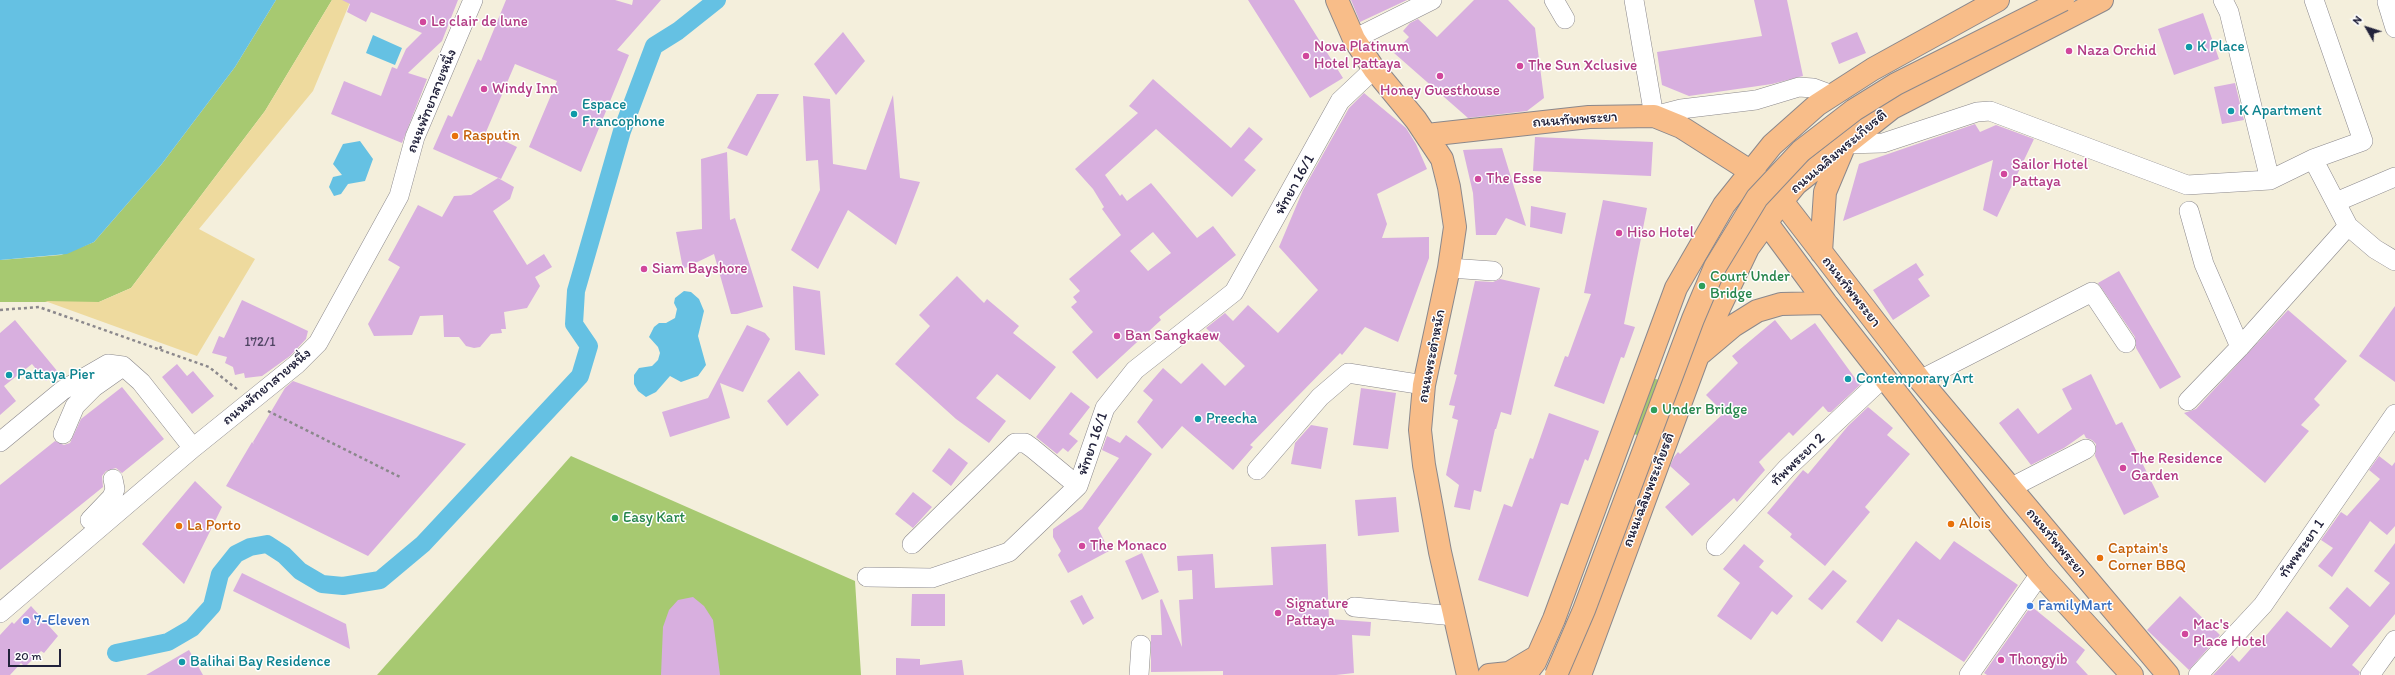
<!DOCTYPE html>
<html>
<head>
<meta charset="utf-8">
<style>
	body { margin:0 }
	#map { position:relative; width:2395px; height:675px; overflow:hidden; background:#f4efdc; font-family:Itim,sans-serif }
	canvas { display:block }
	.north { position:absolute; left:2347px; top:8px; width:40px; height:40px; -webkit-text-stroke:3px #fff; paint-order:stroke; rotate:309deg; font-size:11px; font-weight:700; line-height:16px; text-align:center; color:#22223b }
	.north::after { content:''; display:block; margin:auto; width:14px; height:18px; background:#22223b; clip-path:polygon(50% 0,100% 100%,50% 72%,0 100%) }
	.scale { position:absolute; left:8px; top:649px; width:53px; height:18px; box-sizing:border-box; border:2px solid #22223b; border-top:0; padding-left:5px; font-size:12px; line-height:14px; white-space:nowrap; color:#22223b; -webkit-text-stroke:3px #fff; paint-order:stroke }
</style>
</head>
<body>
<div id="map">
<canvas width="2395" height="675"></canvas>
<div class="north">N</div>
<div class="scale">20 m</div>
</div>
<script>
const ctx = document.querySelector('canvas').getContext('2d');
ctx.lineJoin = 'round';
function fillPath(path, color) { ctx.fillStyle = color; ctx.fill(path, 'evenodd'); }
const poly = rows => new Path2D(rows.map(r => 'M' + r).join(''));
function stroke(path, color, width, dash) { ctx.strokeStyle = color; ctx.lineWidth = width; ctx.lineCap = dash ? 'butt' : 'round'; ctx.setLineDash(dash || []); ctx.stroke(path); }
function label(font, color, halo, rows, align = 'center') {
  ctx.font = font + ' Itim,"Playpen Sans Thai",sans-serif'; ctx.lineWidth = 3; ctx.setLineDash([]); ctx.textBaseline = 'middle'; ctx.strokeStyle = halo; ctx.fillStyle = color; for (const [text, x, y, turn = 0] of rows) {
    ctx.save(); ctx.translate(x, y); ctx.rotate((+turn || 0) * Math.PI / 180); ctx.textAlign = isNaN(turn) ? turn : align; if (halo) ctx.strokeText(text, 0, 0); ctx.fillText(text, 0, 0); ctx.restore();
  }
}
fillPath(poly([
	[276,0,332,0,265,111,131,288,99,302,0,302,0,260,61,255,94,242,161,165,235,67],
	[1650,377,1676,386,1658,442,1631,433],
	[571,456,855,581,861,675,377,675]
]), '#a7c971');
fillPath(poly([
	[332,0,351,0,313,91,199,229,255,259,197,356,45,301,99,302,131,288,265,111]
]), '#eeda9e');
fillPath(poly([
	[0,0,276,0,235,67,161,165,94,242,67,254,0,260],
	[373,35,402,48,395,65,366,53],
	[360,141,373,159,365,181,348,184,341,194,334,196,329,187,333,177,342,175,333,164,343,144],
	[684,291,691,292,699,299,704,311,698,336,706,365,698,376,681,382,670,376,656,392,646,397,638,391,634,384,634,375,639,368,652,366,658,360,660,353,658,347,649,337,654,327,659,323,666,323,675,318,677,309,674,303,675,298]
]), '#65c1e3');
stroke(poly([
	[116,653,168,642,192,628,212,606,220,574,236,554,250,547,267,544,284,555,300,571,322,584,343,586,380,580,423,544,580,376,589,346,574,324,576,291,622,131,654,46,678,31,717,0]
]), '#65c1e3', 18);
fillPath(poly([
	[342,0,458,0,442,41,408,73,427,79,402,143,331,114,344,81,381,96,392,67,397,69,406,49,422,33,371,12,366,22,347,12,350,4],
	[506,0,615,0,632,5,633,0,661,0,617,50,629,55,581,172,529,147,557,81,515,64,486,132,517,147,501,179,433,149,448,115,452,117,478,59,481,61],
	[1248,0,1294,0,1343,78,1310,98],
	[1351,0,1407,0,1360,22],
	[1474,0,1508,0,1535,28,1544,98,1527,111,1468,118,1394,53,1409,37,1403,31,1410,23,1418,19,1437,37],
	[1754,0,1787,0,1803,76,1772,84,1689,96,1662,85,1657,52,1762,36],
	[2203,13,2219,59,2174,75,2158,29],
	[843,32,865,61,836,95,814,64],
	[1857,32,1866,53,1839,64,1831,43],
	[1153,79,1231,148,1249,127,1263,139,1244,160,1256,170,1232,197,1156,129,1105,175,1120,196,1122,194,1127,201,1151,183,1197,238,1213,226,1236,255,1159,317,1161,320,1097,379,1072,352,1093,332,1071,307,1077,302,1073,297,1080,291,1069,279,1121,235,1102,209,1104,207,1093,189,1075,169,1138,113,1129,106],
	[1153,232,1171,253,1148,271,1130,251],
	[2235,83,2244,120,2222,124,2214,87],
	[1364,93,1406,128,1416,144,1427,169,1377,194,1387,224,1382,238,1429,237,1429,258,1398,342,1365,327,1342,355,1340,353,1250,445,1253,447,1233,470,1182,426,1162,449,1137,422,1153,400,1143,391,1163,368,1181,384,1202,363,1225,386,1245,366,1206,328,1225,313,1233,321,1248,305,1278,333,1318,290,1279,247,1303,190,1349,108],
	[757,94,779,94,747,156,727,148],
	[893,95,900,178,920,182,896,245,848,210,818,269,791,250,820,190,818,160,806,161,803,96,830,99,833,164,866,170],
	[1975,124,1980,132,1996,125,2034,139,1997,217,1983,210,1993,160,1843,221,1859,164],
	[1535,137,1653,142,1651,176,1533,171],
	[1502,148,1526,226,1506,218,1496,235,1476,235,1473,193,1463,150],
	[727,152,730,220,735,218,763,307,737,314,731,314,714,254,683,269,676,232,702,229,701,159],
	[498,178,514,187,510,199,493,211,527,265,544,254,552,267,535,277,540,286,527,308,504,312,506,329,501,329,502,333,491,334,480,347,474,348,466,346,459,337,444,337,443,315,420,316,412,335,374,336,368,324,400,267,388,260,418,205,442,217,454,196,471,195],
	[1603,200,1647,208,1624,324,1635,327,1624,358,1621,357,1604,404,1554,386,1565,356,1568,357,1591,294,1584,293],
	[1531,206,1566,213,1562,234,1530,227],
	[1916,263,1924,275,1918,279,1930,296,1893,320,1873,290],
	[2119,271,2181,377,2160,389,2136,348,2135,337,2098,283],
	[957,276,984,303,987,299,1019,326,1013,333,1056,367,1030,400,997,374,976,398,1006,421,989,443,956,419,895,364,930,326,919,315],
	[1500,279,1540,288,1511,415,1501,412,1496,429,1495,429,1481,492,1474,490,1470,510,1454,507,1459,485,1446,475,1458,420,1452,418,1455,406,1449,405,1457,375,1454,374,1475,281,1493,282],
	[793,286,820,291,825,355,795,350],
	[242,300,308,331,306,339,290,356,262,376,245,378,244,373,235,375,233,367,225,363,227,357,212,353,219,336,224,338],
	[2395,306,2395,382,2359,356],
	[2288,310,2347,361,2314,399,2320,405,2301,425,2309,431,2265,483,2184,413,2196,409],
	[15,320,58,372,46,381,32,364,4,386,16,401,0,415,0,333],
	[1775,320,1791,340,1815,323,1860,385,1831,412,1828,412,1823,406,1793,436,1789,432,1759,462,1765,470,1737,502,1734,498,1692,536,1665,507,1690,484,1670,466,1674,457,1678,452,1680,454,1724,413,1706,395,1738,363,1732,356],
	[747,325,765,333,770,339,743,392,720,383,730,418,670,437,662,412,708,398],
	[177,364,187,376,193,371,214,396,192,414,162,377],
	[799,371,819,395,787,426,767,401],
	[2091,374,2116,425,2122,422,2159,497,2124,515,2095,456,2096,444,2092,440,2086,438,2084,434,2064,448,2031,465,1999,423,2018,408,2038,434,2072,409,2062,389],
	[293,381,466,444,368,556,226,486,252,442,254,444,253,442,285,388],
	[122,387,164,439,122,473,116,468,106,471,102,476,103,487,0,570,0,485,55,441,64,445,70,443,81,419],
	[1361,388,1396,393,1388,449,1353,445],
	[1071,392,1090,407,1069,434,1078,441,1068,452,1063,448,1057,454,1036,437],
	[1868,407,1893,428,1887,435,1910,454,1865,507,1870,512,1825,566,1790,537,1792,534,1767,513,1803,470,1808,474,1848,426],
	[1549,413,1599,431,1588,461,1585,459,1568,505,1561,503,1528,597,1478,580,1504,504,1512,507,1530,458,1533,459],
	[1311,425,1328,428,1321,469,1291,464,1295,443],
	[1126,435,1152,454,1098,528,1109,551,1068,573,1058,555,1061,551,1053,537,1053,529,1082,509,1119,458,1102,450,1107,436,1120,443],
	[949,448,968,463,951,486,932,471],
	[2379,456,2392,466,2395,462,2395,526,2387,535,2370,521,2332,577,2318,566,2333,548,2321,540,2341,512,2347,516,2380,479,2369,470],
	[195,481,222,507,184,584,142,544],
	[913,492,932,507,913,528,895,514],
	[1396,497,1399,532,1358,536,1355,500],
	[1916,541,1940,560,1954,541,2018,585,1964,662,1898,619,1882,642,1856,622],
	[2395,543,2395,614,2352,665,2360,672,2359,675,2213,675,2232,655,2239,662,2262,636,2264,638,2287,611,2331,648,2349,626,2329,608,2347,587,2370,607,2390,583,2374,571],
	[1326,544,1329,619,1371,622,1370,636,1352,635,1354,673,1336,675,1223,675,1223,671,1151,672,1151,635,1162,635,1160,600,1162,599,1182,647,1179,600,1193,599,1192,570,1178,571,1177,556,1213,554,1215,588,1273,585,1271,547],
	[1744,544,1764,561,1759,567,1793,596,1777,615,1772,611,1751,640,1717,616,1740,583,1723,569],
	[1142,553,1159,592,1142,600,1125,561],
	[1833,570,1847,581,1822,610,1808,599],
	[242,573,346,624,350,649,233,591],
	[912,594,945,594,945,626,911,626],
	[1082,595,1094,618,1083,625,1070,601],
	[2180,596,2220,635,2189,670,2147,630],
	[693,597,704,606,713,620,720,675,661,675,663,627,669,610,678,600],
	[31,606,58,636,44,653,41,651,25,667,21,663,10,675,0,675,0,635,12,622,14,624],
	[2031,606,2085,650,2076,662,2088,675,1987,675,1984,673],
	[189,650,203,675,146,675],
	[896,658,920,659,920,665,962,660,964,675,896,675]
]), '#d8afdf');
const minor = poly([
	[1554,0,1565,19],
	[1634,0,1654,116,1681,109,1756,100,1799,87,1813,88,1832,95],
	[2223,0,2229,12,2270,180],
	[2387,2,2395,28],
	[1354,39,1432,0],
	[1845,144,1883,143,1977,112,1990,111,2187,185,2270,180,2313,159,2363,141,2314,0],
	[2313,159,2348,226,2375,249,2395,261],
	[2336,202,2395,177],
	[2189,211,2204,264,2240,347],
	[1449,268,1493,271],
	[1920,380,2092,292,2126,343],
	[2188,401,2240,347,2348,226],
	[63,434,75,406,94,387,121,368],
	[0,442,63,390,108,364,123,366,141,382,193,448],
	[1257,470,1320,397,1348,373,1424,385],
	[2010,488,2086,449],
	[90,520,112,497,115,489,113,479],
	[912,544,1015,443,1025,443,1032,448,1078,486],
	[1716,546,1787,468,1884,377],
	[867,577,932,578,1009,552,1078,486,1105,408,1135,370,1234,292,1340,101,1374,69],
	[1354,607,1455,616],
	[0,613,193,448,297,364,318,343,399,196,415,137,473,0],
	[1139,675,1141,645],
	[1969,675,2040,574],
	[2198,675,2263,605,2395,414],
	[2370,675,2395,640]
]);
const major = poly([
	[1337,0,1354,39,1374,69,1416,120,1442,159,1449,187,1455,227,1449,268,1424,385,1420,430,1424,465,1440,552,1468,675],
	[1427,135,1589,117,1654,116,1681,127,1750,171,1782,201,1920,380,2168,675],
	[1758,211,1826,303,1995,519,2040,574,2132,675],
	[1821,252,1825,192,1843,149],
	[1701,353,1733,326,1757,311,1781,304,1826,303],
	[1489,675,1509,673,1536,657],
	[1525,675,1535,662,1554,619,1676,288,1724,205,1772,145,1817,105,1873,69,1998,0],
	[1580,675,1703,342,1748,248,1782,201,1796,184,1892,108,2102,0]
]);
stroke(minor, '#8b888c', 20);
stroke(major, '#8b888c', 24);
stroke(poly([
	[0,310,39,307,209,367,238,390],
	[160,349,162,344],
	[268,411,402,478]
]), '#8b888c', 2.5, [3, 3]);
stroke(minor, '#fff', 19);
stroke(major, '#f8bd89', 22);
const majorBridge = poly([
	[1556,675,1584,610,1693,319,1715,267,1757,198,1801,151,1854,110,1896,84,2063,0]
]);
stroke(majorBridge, '#8b888c', 24, []);
stroke(majorBridge, '#f8bd89', 22);
for (const [x, y, r, color] of [
	[423,22,4,"#d1479c"],
	[2189,47,4,"#0f9aa8"],
	[2069,51,4,"#d1479c"],
	[1306,56,4,"#d1479c"],
	[1520,66,4,"#d1479c"],
	[1440,76,4,"#d1479c"],
	[484,89,4,"#d1479c"],
	[2231,111,4,"#0f9aa8"],
	[574,114,4,"#0f9aa8"],
	[455,136,4,"#e8710a"],
	[2004,174,4,"#d1479c"],
	[1478,179,4,"#d1479c"],
	[1619,233,4,"#d1479c"],
	[644,269,4,"#d1479c"],
	[1702,286,4,"#2e9e5b"],
	[1117,336,4,"#d1479c"],
	[9,375,4,"#0f9aa8"],
	[1848,379,4,"#0f9aa8"],
	[1654,410,4,"#2e9e5b"],
	[1198,419,4,"#0f9aa8"],
	[2123,468,4,"#d1479c"],
	[615,518,4,"#2e9e5b"],
	[1951,524,4,"#e8710a"],
	[179,526,4,"#e8710a"],
	[1082,546,4,"#d1479c"],
	[2100,558,4,"#e8710a"],
	[2030,606,4,"#3f7fe0"],
	[1278,613,4,"#d1479c"],
	[26,621,4,"#3f7fe0"],
	[2185,634,4,"#d1479c"],
	[2001,660,4,"#d1479c"],
	[182,662,4,"#0f9aa8"]
]) { const dot = new Path2D(); dot.arc(x, y, r, 0, 2 * Math.PI); ctx.fillStyle = color; ctx.fill(dot); stroke(dot, '#fff', 1.5); }
label('13px', '#504564', null, [
	["172/1",260,343]
]);
label('15px', '#b23c85', '#fff', [
	["Le clair de lune",431,22],
	["Nova Platinum",1314,47],
	["Hotel Pattaya",1314,64],
	["Naza Orchid",2077,51],
	["The Sun Xclusive",1528,66],
	["Windy Inn",492,89],
	["Honey Guesthouse",1440,91,"center"],
	["Sailor Hotel",2012,165],
	["Pattaya",2012,182],
	["The Esse",1486,179],
	["Hiso Hotel",1627,233],
	["Siam Bayshore",652,269],
	["Ban Sangkaew",1125,336],
	["The Residence",2131,459],
	["Garden",2131,476],
	["The Monaco",1090,546],
	["Signature",1286,604],
	["Pattaya",1286,621],
	["Mac's",2193,625],
	["Place Hotel",2193,642],
	["Thongyib",2009,660]
], 'left');
label('15px', '#0d838f', '#fff', [
	["K Place",2197,47],
	["Espace",582,105],
	["Francophone",582,122],
	["K Apartment",2239,111],
	["Pattaya Pier",17,375],
	["Contemporary Art",1856,379],
	["Preecha",1206,419],
	["Balihai Bay Residence",190,662]
], 'left');
label('15px', '#22223b', '#fff', [
	["ถนนพัทยาสายหนึ่ง",432,101,-68],
	["ถนนทัพพระยา",1575,120,-4],
	["ถนนเฉลิมพระเกียรติ",1839,152,-40],
	["พัทยา 16/1",1295,185,-61],
	["ถนนทัพพระยา",1851,292,52],
	["ถนนพระตำหนัก",1432,356,-79],
	["ถนนพัทยาสายหนึ่ง",267,387,-40],
	["พัทยา 16/1",1093,444,-71],
	["ทัพพระยา 2",1798,460,-44],
	["ถนนเฉลิมพระเกียรติ",1649,490,-69],
	["ถนนทัพพระยา",2056,543,50],
	["ทัพพระยา 1",2302,549,-55]
]);
label('15px', '#c56008', '#fff', [
	["Rasputin",463,136],
	["Alois",1959,524],
	["La Porto",187,526],
	["Captain's",2108,549],
	["Corner BBQ",2108,566]
], 'left');
label('15px', '#27864d', '#fff', [
	["Court Under",1710,277],
	["Bridge",1710,294],
	["Under Bridge",1662,410],
	["Easy Kart",623,518]
], 'left');
label('15px', '#366cbe', '#fff', [
	["FamilyMart",2038,606],
	["7-Eleven",34,621]
], 'left');
</script>
</body>
</html>
